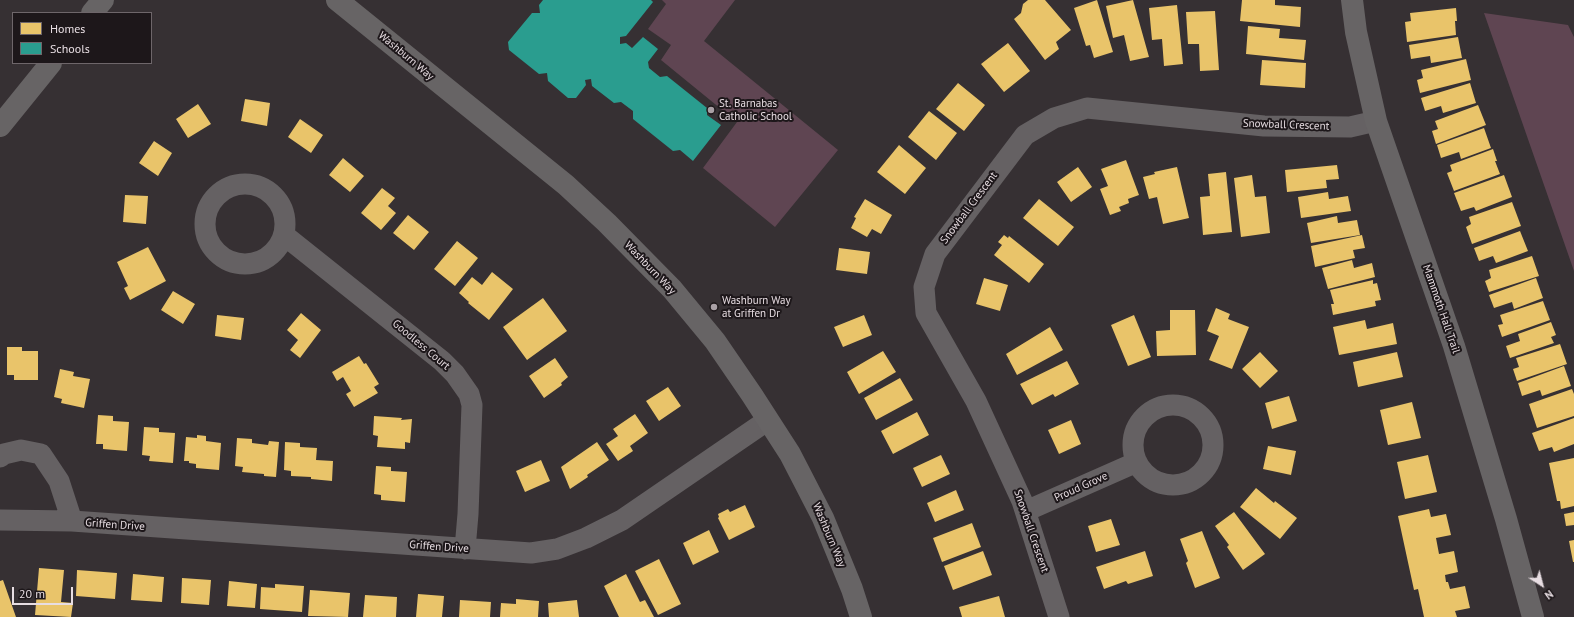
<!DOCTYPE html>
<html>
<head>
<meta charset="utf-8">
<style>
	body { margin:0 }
	#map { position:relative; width:1574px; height:617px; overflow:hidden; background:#363033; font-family:"PT Sans",sans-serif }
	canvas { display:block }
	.legend { position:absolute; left:12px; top:12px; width:140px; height:52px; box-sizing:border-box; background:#1d171a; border:1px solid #6e666a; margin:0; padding:5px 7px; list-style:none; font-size:12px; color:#e7dde2 }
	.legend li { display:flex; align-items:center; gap:8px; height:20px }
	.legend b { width:20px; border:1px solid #6e666a }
	.north { position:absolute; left:1522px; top:565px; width:40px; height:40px; -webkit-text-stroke:3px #1d171a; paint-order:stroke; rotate:144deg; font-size:11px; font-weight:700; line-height:16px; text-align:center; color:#e7dde2 }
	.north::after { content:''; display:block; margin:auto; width:14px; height:18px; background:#e7dde2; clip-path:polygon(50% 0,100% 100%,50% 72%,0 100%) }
	.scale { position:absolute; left:12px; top:587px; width:61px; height:18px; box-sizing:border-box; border:2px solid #e7dde2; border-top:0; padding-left:5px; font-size:12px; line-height:14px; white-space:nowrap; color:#e7dde2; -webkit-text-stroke:3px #1d171a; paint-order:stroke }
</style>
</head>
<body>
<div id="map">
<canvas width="1574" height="617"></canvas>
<ul class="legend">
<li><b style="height:11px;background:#e9c46a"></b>Homes</li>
<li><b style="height:11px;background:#2a9d8f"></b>Schools</li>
</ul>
<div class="north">N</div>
<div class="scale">20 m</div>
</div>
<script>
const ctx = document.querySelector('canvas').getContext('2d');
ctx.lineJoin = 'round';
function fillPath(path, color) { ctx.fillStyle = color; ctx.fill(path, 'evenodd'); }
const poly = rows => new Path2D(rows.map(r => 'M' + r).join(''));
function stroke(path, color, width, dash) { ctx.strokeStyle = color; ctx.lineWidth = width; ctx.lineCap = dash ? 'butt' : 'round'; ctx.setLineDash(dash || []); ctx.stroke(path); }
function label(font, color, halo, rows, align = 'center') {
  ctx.font = font + ' "PT Sans",sans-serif'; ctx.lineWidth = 4; ctx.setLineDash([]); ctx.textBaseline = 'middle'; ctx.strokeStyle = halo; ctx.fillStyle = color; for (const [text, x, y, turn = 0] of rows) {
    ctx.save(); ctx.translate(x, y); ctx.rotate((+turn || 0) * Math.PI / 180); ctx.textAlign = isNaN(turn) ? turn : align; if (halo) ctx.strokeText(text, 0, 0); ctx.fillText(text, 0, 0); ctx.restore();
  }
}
fillPath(poly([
	[662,0,735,0,704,41,838,150,775,227,703,168,737,122,661,60,671,45,648,29,666,4],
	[1484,13,1568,25,1574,37,1574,271]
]), '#5f4552');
fillPath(poly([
	[1028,0,1045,0,1071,30,1056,42,1059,49,1045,60,1014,19,1021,13,1023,4],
	[1097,0,1113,52,1094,58,1090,45,1086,46,1074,8],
	[1133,0,1149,57,1130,61,1124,35,1113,38,1106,6],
	[1242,0,1275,0,1275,5,1301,7,1300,27,1240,21],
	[1177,5,1183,64,1164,66,1162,39,1152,40,1149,8],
	[1456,8,1457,21,1455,21,1456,35,1407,42,1405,22,1411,21,1410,13],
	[1215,11,1219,70,1200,71,1199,44,1188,44,1186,12],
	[1248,26,1280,29,1279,38,1306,40,1304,60,1246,54],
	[1458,37,1462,58,1431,63,1430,56,1411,59,1409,45],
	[1008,43,1030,71,1004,92,981,64],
	[1466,59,1471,80,1420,93,1417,80,1423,78,1421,70],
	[1262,60,1306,63,1305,88,1260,85],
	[958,83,985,105,964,131,936,109],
	[1470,83,1476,103,1443,113,1441,106,1425,111,1421,98],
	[245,99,270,103,267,126,241,121],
	[198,104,211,124,188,138,176,119],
	[1478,105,1486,125,1436,144,1432,131,1438,129,1435,121],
	[929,111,957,133,936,160,908,137],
	[300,119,323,135,311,153,288,137],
	[1484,128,1491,148,1461,159,1459,152,1441,158,1437,145],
	[154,141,172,153,158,176,139,163],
	[899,145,926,168,905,194,877,172],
	[1493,149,1497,161,1495,161,1500,174,1454,191,1447,173,1452,171,1450,165],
	[343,158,364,176,350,192,329,175],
	[1126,160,1139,195,1128,199,1129,203,1119,207,1121,211,1110,215,1100,189,1108,186,1101,169],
	[1337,165,1339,179,1326,180,1327,188,1287,192,1285,170],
	[1078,167,1092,187,1071,202,1057,182],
	[1177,167,1189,218,1163,224,1157,197,1149,199,1143,177,1155,174,1154,172],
	[1226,172,1232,232,1203,235,1200,197,1210,196,1208,174],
	[1252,175,1255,197,1266,196,1270,233,1241,237,1234,178],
	[1504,175,1512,197,1476,211,1474,207,1461,211,1454,193],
	[382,188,395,198,388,206,396,213,381,230,361,213],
	[1328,192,1329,199,1348,196,1351,211,1301,218,1298,197],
	[125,195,148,196,146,224,123,222],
	[865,199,892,215,881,234,872,229,867,237,851,228,856,218,854,217],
	[1039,199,1074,227,1058,246,1023,218],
	[1512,202,1521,226,1472,244,1466,227,1471,224,1469,217],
	[408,215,429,232,414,250,393,233],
	[1337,216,1338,223,1357,220,1360,235,1311,243,1307,223],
	[1520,231,1528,251,1496,263,1493,256,1479,261,1474,248],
	[1004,235,1008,238,1009,236,1044,264,1029,283,994,255,1002,245,998,242],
	[1362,235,1365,248,1353,250,1355,258,1315,267,1311,246],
	[457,241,478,258,455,286,434,269],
	[148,247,166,281,130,300,124,288,128,286,117,262],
	[839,248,870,252,867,274,836,270],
	[1532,256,1539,276,1489,292,1485,281,1491,278,1489,270],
	[1352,260,1354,268,1372,263,1375,277,1328,289,1322,268],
	[492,272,513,289,489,320,468,303,469,302,459,293,472,277,482,285],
	[984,278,1008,285,1000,311,976,304],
	[1536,278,1543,298,1514,309,1512,302,1494,308,1489,295],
	[1373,280,1373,284,1377,283,1381,300,1375,301,1376,306,1333,315,1331,304,1334,304,1330,290],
	[173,291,195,304,183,324,161,310],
	[543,298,567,331,527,360,503,327],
	[1543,301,1550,320,1502,337,1498,325,1503,324,1500,315],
	[1216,308,1230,314,1228,319,1249,327,1232,369,1209,360,1219,336,1207,331],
	[1170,310,1195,310,1196,355,1157,356,1156,331,1170,330],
	[301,313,321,330,300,358,290,350,298,340,287,330],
	[217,315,244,318,241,340,215,336],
	[864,315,872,335,843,347,834,327],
	[1134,315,1151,357,1128,366,1111,325],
	[1365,320,1367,329,1393,323,1397,344,1339,355,1333,327],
	[1551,322,1556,335,1551,337,1554,343,1510,358,1506,346,1520,341,1518,334],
	[1050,327,1063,350,1017,375,1006,354],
	[1560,344,1567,364,1517,381,1513,369,1519,367,1516,358],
	[7,347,22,347,22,351,38,351,38,380,14,380,14,375,7,375],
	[883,351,896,372,859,394,847,372],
	[1260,352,1278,371,1260,388,1242,369],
	[1397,352,1403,377,1358,387,1353,362],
	[359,356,364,364,366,363,379,384,374,387,378,393,354,407,346,394,351,391,343,377,337,381,332,372],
	[555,358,568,377,561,383,562,385,544,398,529,376],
	[1067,361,1079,384,1055,397,1053,394,1032,405,1020,384],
	[1564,366,1571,386,1542,396,1540,390,1522,396,1518,383],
	[60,369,74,372,73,376,90,379,84,408,61,403,62,399,54,397],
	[900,378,913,400,876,420,864,398],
	[668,387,681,406,659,421,646,401],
	[1572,389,1574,394,1574,416,1537,428,1529,404],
	[1289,396,1297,421,1272,429,1265,403],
	[1412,402,1421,438,1388,445,1380,410],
	[917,412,929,435,893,454,881,431],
	[635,414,648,433,630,446,633,451,618,461,606,444,618,436,613,429],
	[98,415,113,416,113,421,129,422,127,451,103,449,103,444,96,444],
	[374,416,402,418,401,420,412,419,410,443,405,442,405,449,377,447,378,436,373,435],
	[1574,418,1574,444,1554,452,1552,447,1539,451,1532,433],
	[1071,420,1081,444,1059,454,1048,430],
	[144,427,159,428,159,432,175,433,173,463,149,461,150,456,142,455],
	[197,435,206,436,206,441,221,443,219,470,196,468,196,464,189,463,189,461,184,461,186,437,197,438],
	[237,438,252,439,252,443,268,445,269,441,279,442,276,477,264,476,264,474,242,472,243,467,235,466],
	[285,442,300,443,300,447,317,448,316,460,333,461,332,481,311,479,311,477,291,476,291,471,284,470],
	[597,442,609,460,587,475,588,477,570,489,561,467],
	[1268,446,1296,451,1291,475,1263,469],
	[941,455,950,474,922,487,913,468],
	[1428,455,1437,492,1405,499,1397,462],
	[1574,458,1574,506,1561,509,1560,501,1557,501,1549,463],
	[541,460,550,481,525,492,516,471],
	[376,466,391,467,391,471,407,472,405,502,381,500,381,495,374,494],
	[1256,488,1274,503,1275,501,1297,518,1280,539,1240,507],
	[956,490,964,510,935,522,927,503],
	[745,505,755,527,729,540,718,518,719,517,718,514,728,509,730,512],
	[1429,509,1431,517,1446,514,1451,535,1436,538,1439,554,1454,551,1458,572,1445,575,1446,582,1448,582,1450,589,1465,586,1470,608,1455,611,1457,617,1424,617,1418,589,1414,590,1398,516],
	[1234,512,1265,554,1243,570,1227,547,1229,545,1215,526],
	[1574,512,1574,525,1566,526,1564,514],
	[1111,519,1120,545,1096,552,1088,526],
	[972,523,981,547,942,562,933,538],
	[709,530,719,552,693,565,683,543],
	[1202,531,1220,578,1195,588,1186,563,1188,561,1180,539],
	[1574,540,1574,562,1573,562,1569,541],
	[983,551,992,575,953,590,944,566],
	[1145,551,1153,576,1128,584,1126,581,1104,589,1096,567],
	[659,559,681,604,658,615,635,571],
	[39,568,64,570,61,602,73,603,71,617,35,615],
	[77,570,117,573,115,599,76,596],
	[133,574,164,577,162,602,131,600],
	[626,574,640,602,645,600,654,617,619,617,604,586],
	[182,578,211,580,209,605,181,603],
	[3,580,16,617,0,617,0,581],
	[229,581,257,584,255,608,227,606],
	[275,584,304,586,302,612,260,609,261,587,275,588],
	[310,590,350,593,348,617,308,616],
	[418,594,444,596,442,617,416,617],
	[365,595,397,597,396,617,363,617],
	[999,596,1005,617,962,617,959,607],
	[516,599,539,601,538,617,500,617,501,603,516,604],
	[460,600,491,602,490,617,459,617],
	[577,600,579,617,549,617,548,603]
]), '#e9c46a');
fillPath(poly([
	[543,0,651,0,653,2,626,36,620,37,620,44,626,43,632,48,643,37,658,49,648,62,649,68,660,77,667,76,707,108,707,115,721,125,693,161,680,150,673,151,633,119,633,111,621,102,614,103,592,86,591,79,585,80,586,85,576,98,568,98,548,81,547,73,539,74,509,50,508,42,532,13,540,13,539,5]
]), '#2a9d8f');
stroke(poly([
	'205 224a40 40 0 1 1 80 0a40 40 0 1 1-80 0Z',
	[284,235,442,361,455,374,469,394,472,405,468,514,465,549],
	'1133 445a40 40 0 1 1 80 0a40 40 0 1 1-80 0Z',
	[0,457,4,454,21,450,41,454,59,481,72,521],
	[1026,511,1137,462],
	[0,520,72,521,531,553,557,549,586,538,622,520,768,420],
	[1059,617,1022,501,976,401,926,313,924,287,935,254,1025,135,1054,118,1087,108,1264,126,1350,127,1376,121]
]), '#656163', 21);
stroke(poly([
	[337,0,566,185,607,223,672,289,715,341,752,395,790,454,823,518,852,589,861,617],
	[1352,0,1356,32,1376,121,1454,346,1506,519,1533,617],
	[92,13,103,0],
	[0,126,51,63]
]), '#676465', 22);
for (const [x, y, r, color] of [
	[711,110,4,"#a9a0a5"],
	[714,307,4,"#a9a0a5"]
]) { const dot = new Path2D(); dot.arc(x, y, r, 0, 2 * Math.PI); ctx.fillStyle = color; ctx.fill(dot); stroke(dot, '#1d171a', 1.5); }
label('11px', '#e7dde2', '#1d171a', [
	["Washburn Way",406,56,40],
	["Snowball Crescent",1286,125,2],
	["Snowball Crescent",969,208,-53],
	["Washburn Way",650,268,46],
	["Mammoth Hall Trail",1441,309,71],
	["Goodless Court",421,345,40],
	["Proud Grove",1081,487,-24],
	["Griffen Drive",115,525,4],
	["Snowball Crescent",1031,531,71],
	["Washburn Way",829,535,67],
	["Griffen Drive",439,547,4]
]);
label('11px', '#e7dde2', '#1d171a', [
	["St. Barnabas",719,104],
	["Catholic School",719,117],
	["Washburn Way",722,301],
	["at Griffen Dr",722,314]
], 'left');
</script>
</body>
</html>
